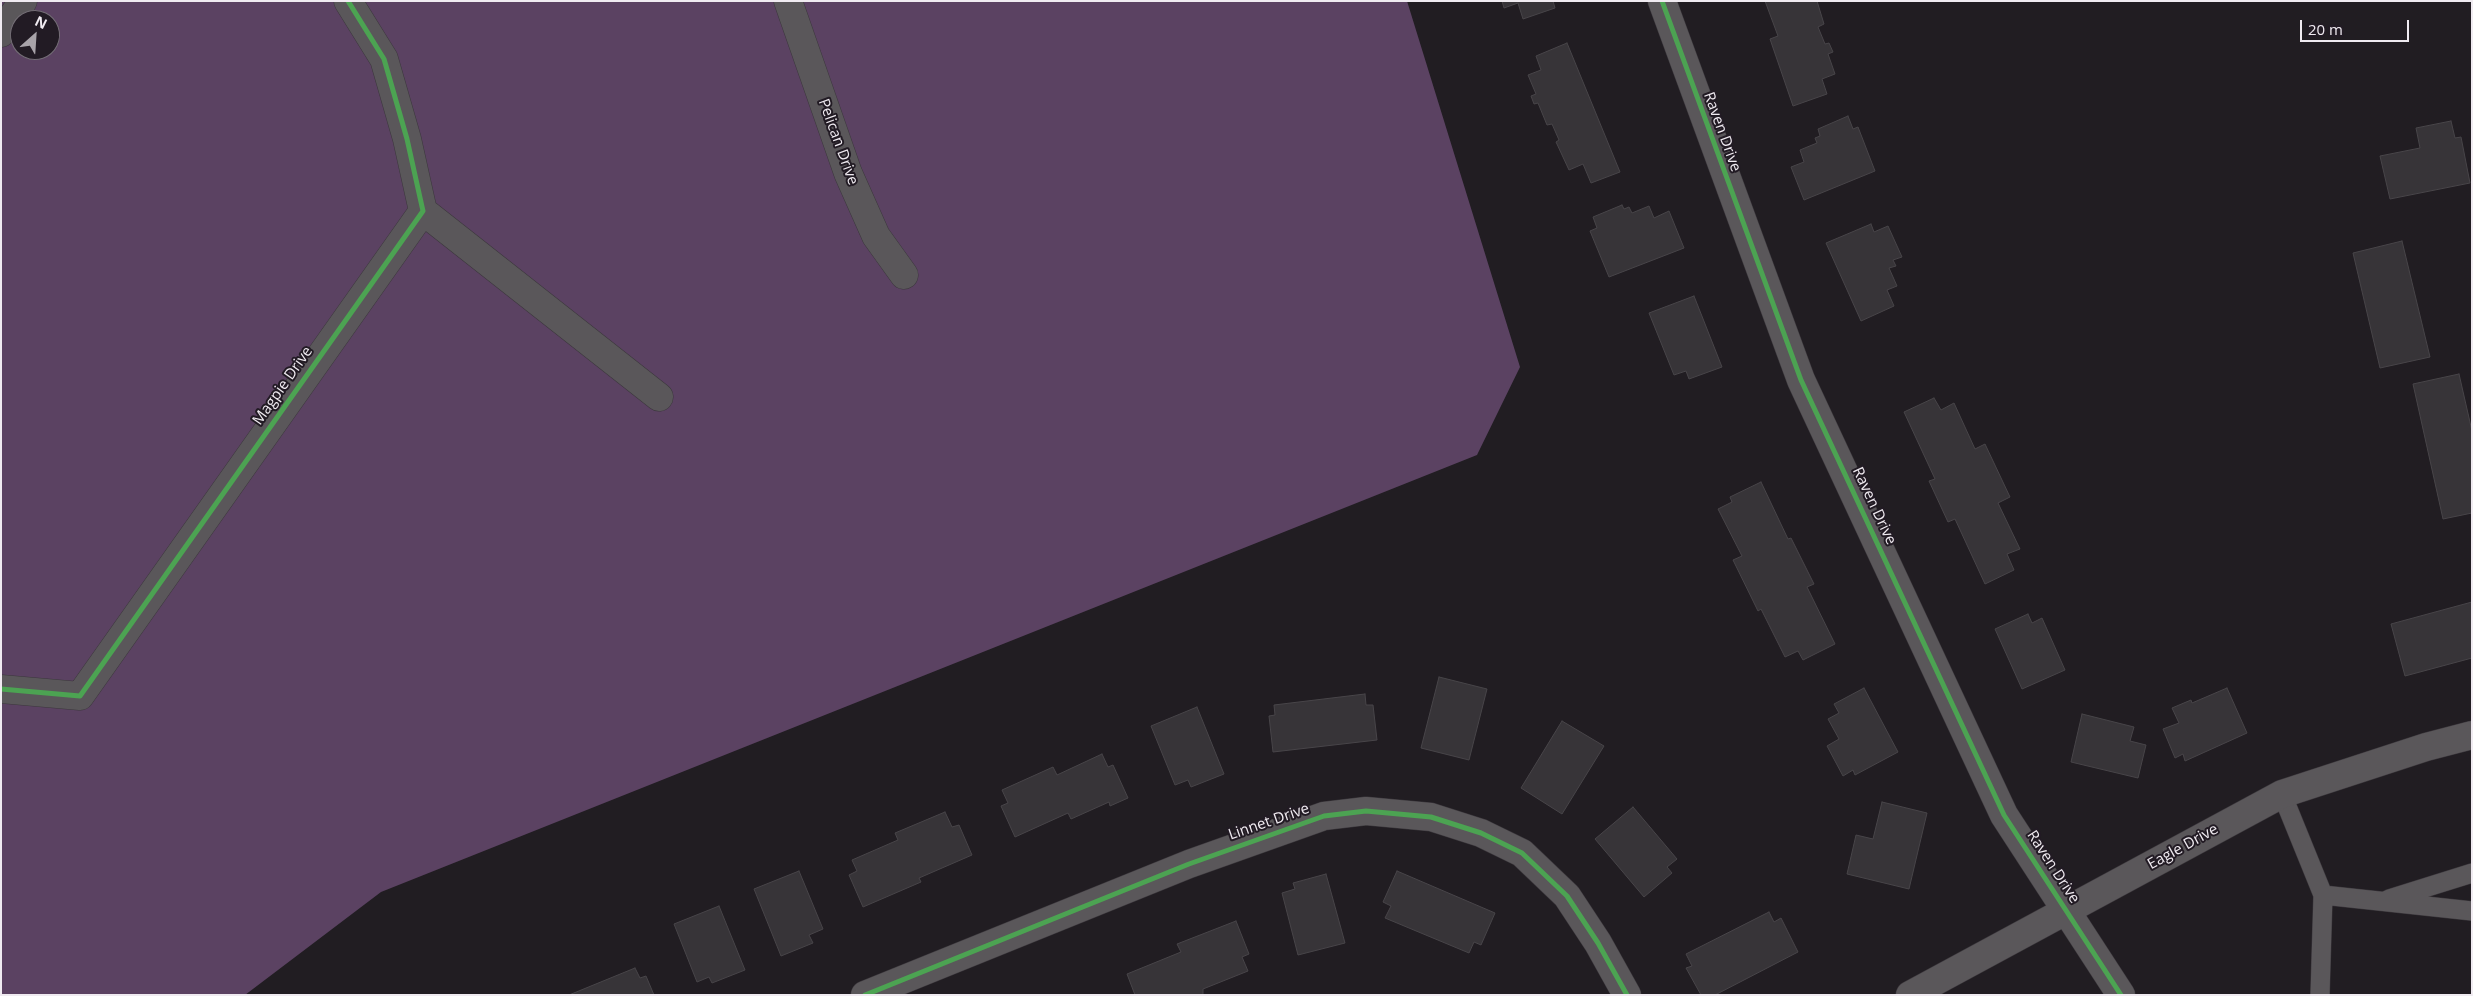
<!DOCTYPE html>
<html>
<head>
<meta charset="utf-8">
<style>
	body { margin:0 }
	#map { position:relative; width:2473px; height:996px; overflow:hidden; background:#211d22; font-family:"Open Sans",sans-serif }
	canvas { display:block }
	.frame { position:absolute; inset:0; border:2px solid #f0ebf1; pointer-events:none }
	.north { position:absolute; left:10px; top:10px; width:50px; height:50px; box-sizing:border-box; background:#221b24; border:1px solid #746e76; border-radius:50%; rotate:26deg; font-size:14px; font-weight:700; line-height:20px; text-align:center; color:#f0ebf1 }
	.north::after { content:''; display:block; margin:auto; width:18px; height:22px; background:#a8a3a9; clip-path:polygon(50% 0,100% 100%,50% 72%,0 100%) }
	.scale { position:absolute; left:2300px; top:20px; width:109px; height:22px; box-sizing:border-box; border:2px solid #f0ebf1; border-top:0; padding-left:6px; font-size:15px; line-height:18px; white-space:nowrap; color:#f0ebf1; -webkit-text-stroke:4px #221b24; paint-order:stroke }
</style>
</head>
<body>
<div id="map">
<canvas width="2473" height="996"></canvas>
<div class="frame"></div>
<div class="north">N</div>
<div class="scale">20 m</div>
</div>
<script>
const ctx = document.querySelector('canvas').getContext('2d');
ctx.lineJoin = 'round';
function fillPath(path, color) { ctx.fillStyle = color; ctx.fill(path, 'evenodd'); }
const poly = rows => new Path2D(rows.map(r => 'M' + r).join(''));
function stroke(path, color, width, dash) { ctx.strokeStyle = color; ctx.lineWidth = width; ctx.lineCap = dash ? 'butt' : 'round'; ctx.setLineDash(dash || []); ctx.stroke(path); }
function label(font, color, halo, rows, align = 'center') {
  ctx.font = font + ' "Open Sans",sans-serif'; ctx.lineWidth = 4; ctx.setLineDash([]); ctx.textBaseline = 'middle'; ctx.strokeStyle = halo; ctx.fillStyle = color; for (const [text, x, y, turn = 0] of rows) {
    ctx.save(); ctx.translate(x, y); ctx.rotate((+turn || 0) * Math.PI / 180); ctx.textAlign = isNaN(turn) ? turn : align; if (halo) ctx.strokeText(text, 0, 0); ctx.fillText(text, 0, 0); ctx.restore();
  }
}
fillPath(poly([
	[1,1,1407,1,1520,367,1477,455,381,892,245,995,1,995],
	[20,20,50,20,50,50,20,50]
]), '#5b4262');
const building = poly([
	[1502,1,1553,1,1555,8,1523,19,1518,3,1504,8,1502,1],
	[1765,1,1817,1,1824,24,1818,27,1825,44,1829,43,1833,52,1828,54,1835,74,1822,79,1827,94,1793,106,1770,39,1778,36,1765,1],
	[1567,43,1620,172,1591,183,1583,164,1569,170,1556,142,1559,140,1552,124,1547,125,1538,103,1534,104,1531,96,1536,94,1528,75,1541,70,1536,56,1567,43],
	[1848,116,1853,129,1858,127,1875,171,1804,200,1791,167,1804,162,1800,150,1817,143,1815,138,1820,136,1818,129,1848,116],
	[2451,121,2455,138,2461,137,2470,183,2390,199,2380,156,2420,148,2416,128,2451,121],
	[1622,205,1624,209,1629,207,1632,213,1649,206,1654,218,1669,211,1684,248,1609,277,1590,231,1597,228,1593,217,1622,205],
	[1871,224,1874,232,1888,226,1902,257,1893,260,1896,266,1889,268,1897,286,1887,290,1894,306,1861,321,1826,243,1871,224],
	[2402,241,2430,357,2380,368,2353,253,2402,241],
	[1694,296,1722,367,1689,379,1686,371,1674,375,1649,313,1694,296],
	[2459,374,2472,431,2472,513,2443,519,2413,384,2459,374],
	[1934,398,1941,410,1954,403,1975,449,1985,444,2010,497,1998,503,2020,549,2007,554,2014,570,1985,584,1955,519,1948,522,1929,481,1935,479,1904,412,1934,398],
	[1761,482,1788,539,1791,538,1814,584,1807,587,1835,644,1803,660,1798,651,1785,657,1761,609,1758,611,1733,560,1742,556,1718,509,1732,502,1730,497,1761,482],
	[2472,602,2472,658,2405,676,2391,624,2472,602],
	[2028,614,2032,623,2042,618,2065,670,2022,689,1995,629,2028,614],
	[1439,677,1487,689,1469,760,1421,748,1439,677],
	[1864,688,1898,752,1855,775,1853,770,1843,776,1827,746,1839,739,1828,719,1839,713,1834,704,1864,688],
	[2227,688,2247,733,2185,761,2183,754,2175,758,2163,729,2179,723,2172,708,2191,700,2192,703,2227,688],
	[1365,694,1366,705,1373,705,1377,740,1273,752,1269,716,1275,715,1274,705,1365,694],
	[1197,707,1224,774,1191,787,1188,780,1175,785,1151,726,1197,707],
	[2082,714,2134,727,2130,741,2146,745,2138,778,2071,762,2082,714],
	[1562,721,1604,746,1562,814,1521,788,1562,721],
	[1102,754,1108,767,1113,765,1128,798,1110,806,1109,802,1071,819,1068,813,1015,837,1001,806,1008,803,1002,790,1053,767,1057,775,1102,754],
	[1882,802,1927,813,1909,889,1847,874,1856,835,1873,839,1882,802],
	[1633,807,1677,859,1667,867,1672,873,1644,897,1595,839,1633,807],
	[945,812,952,827,959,825,972,855,919,878,921,882,863,907,849,875,857,871,852,860,898,840,895,833,945,812],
	[799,871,823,929,809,935,813,943,781,956,754,889,799,871],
	[1397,871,1495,913,1481,945,1474,942,1469,953,1385,918,1391,906,1383,902,1397,871],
	[1326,874,1345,943,1298,955,1282,893,1295,889,1293,883,1326,874],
	[719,906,745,970,712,983,709,977,697,982,674,924,719,906],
	[1769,912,1774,922,1781,918,1798,952,1715,995,1701,995,1686,968,1692,966,1686,954,1769,912],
	[1236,921,1249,954,1242,957,1248,971,1203,989,1203,995,1135,995,1127,974,1181,952,1177,944,1236,921],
	[635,968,640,978,646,976,654,995,569,995,635,968]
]);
fillPath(building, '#373438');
stroke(building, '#484549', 1);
const lane = poly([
	[2282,794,2323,895,2320,995],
	[2323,895,2472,911],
	[2389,899,2472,873]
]);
const street = poly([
	[788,1,848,173,876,236,904,275],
	[1662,1,1801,380,2004,815,2121,995],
	[1,33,23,1],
	[423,211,659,397],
	[1,689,80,696,423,211,407,139,384,59,348,1],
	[865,995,1189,864,1324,816,1366,811,1431,817,1481,833,1522,853,1567,896,1598,943,1627,995],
	[1910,995,2282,794,2426,747,2472,735]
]);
stroke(lane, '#3c383d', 20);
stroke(street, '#3c383d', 29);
stroke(lane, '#5a575a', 19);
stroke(street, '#5a575a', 28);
stroke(poly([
	[1662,1,1801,380,2004,815,2121,995],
	[1,689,80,696,423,211,407,139,384,59,348,1],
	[865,995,1189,864,1324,816,1366,811,1431,817,1481,833,1522,853,1567,896,1598,943,1627,995]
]), '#4ca352', 5);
label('15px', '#f0ebf1', '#221b24', [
	["Raven Drive",1722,132,70],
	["Pelican Drive",838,142,70],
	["Magpie Drive",283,386,-55],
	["Raven Drive",1874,506,65],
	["Linnet Drive",1269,822,-19],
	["Eagle Drive",2183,847,-29],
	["Raven Drive",2053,867,57]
]);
</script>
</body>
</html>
